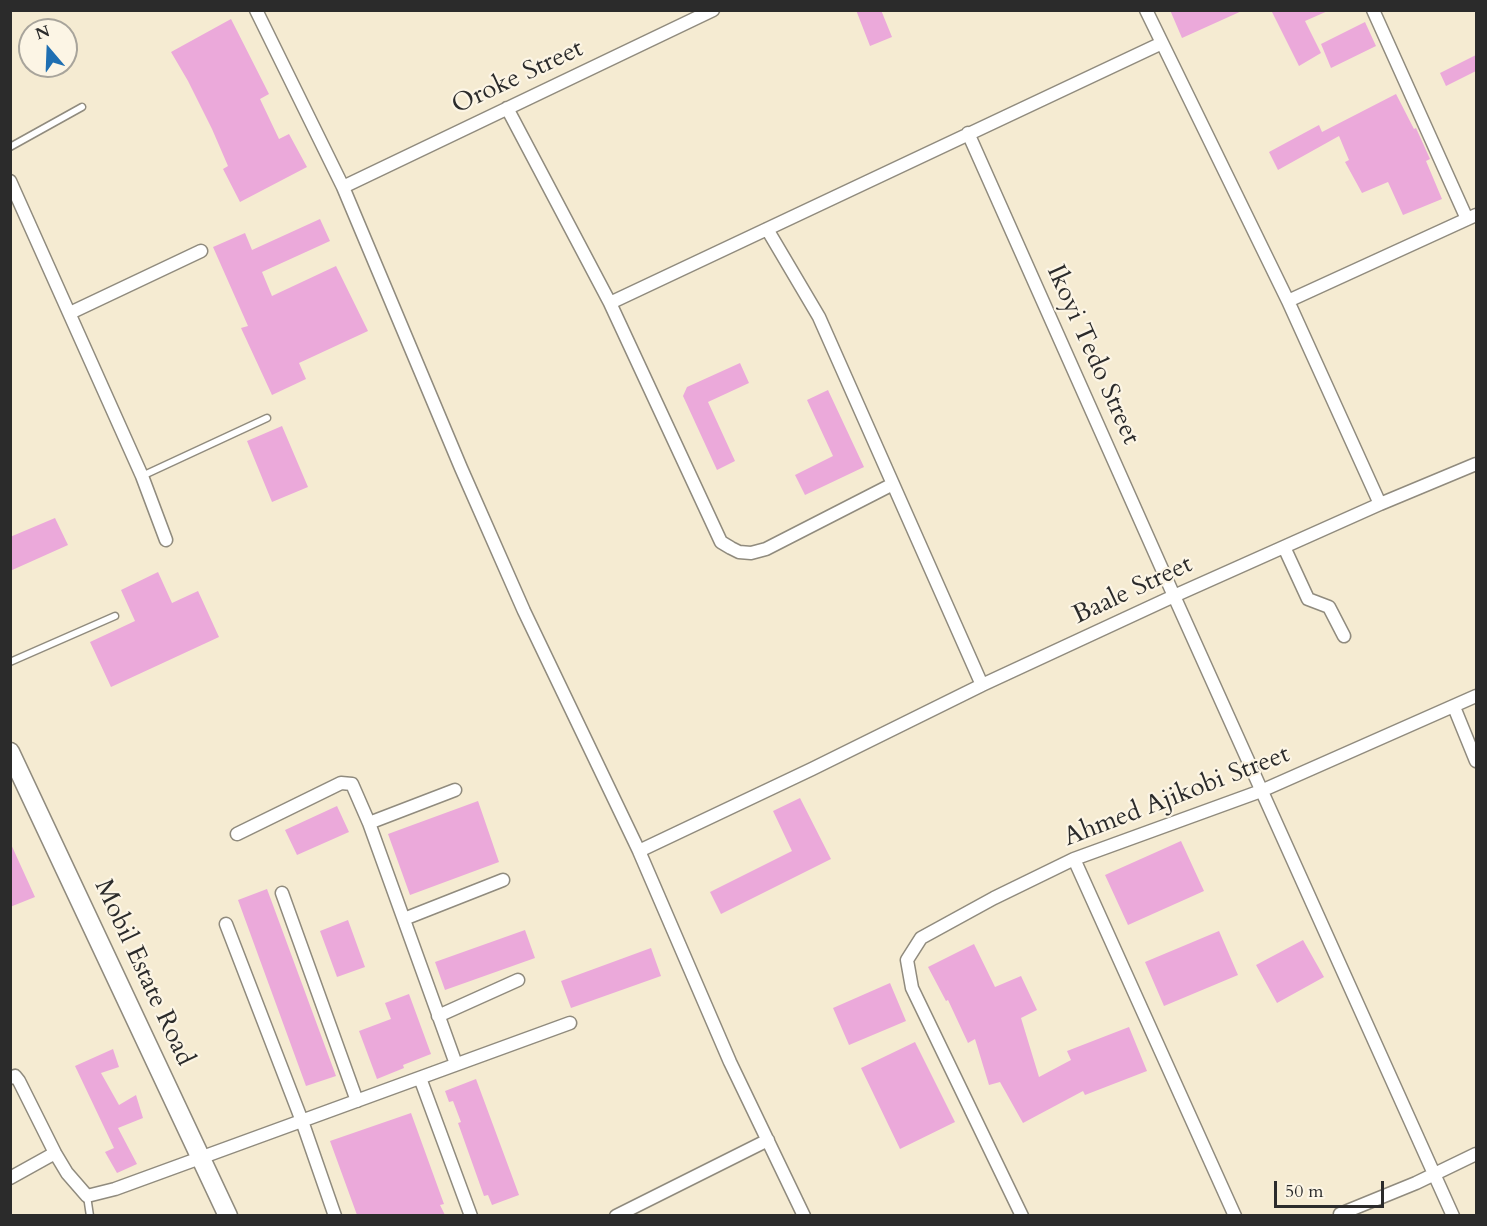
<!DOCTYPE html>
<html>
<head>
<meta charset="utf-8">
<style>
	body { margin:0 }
	#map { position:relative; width:1487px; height:1226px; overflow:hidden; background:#f5ebd2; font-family:Cardo,serif }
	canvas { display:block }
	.frame { position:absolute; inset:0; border:12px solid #2b2b2b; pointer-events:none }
	.north { position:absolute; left:18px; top:18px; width:60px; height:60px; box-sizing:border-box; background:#fcf5e5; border:2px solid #a8a49b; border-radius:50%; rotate:341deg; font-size:16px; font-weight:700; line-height:24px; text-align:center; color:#2b2b2b }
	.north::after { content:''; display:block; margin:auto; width:21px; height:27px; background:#1f6fb2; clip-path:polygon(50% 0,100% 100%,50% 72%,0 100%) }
	.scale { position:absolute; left:1274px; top:1181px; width:110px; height:27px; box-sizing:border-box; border:3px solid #2b2b2b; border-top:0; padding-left:8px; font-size:18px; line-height:21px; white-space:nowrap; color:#2b2b2b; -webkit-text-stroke:4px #fcf5e5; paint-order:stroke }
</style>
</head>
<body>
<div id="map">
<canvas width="1487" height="1226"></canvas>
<div class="frame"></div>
<div class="north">N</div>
<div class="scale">50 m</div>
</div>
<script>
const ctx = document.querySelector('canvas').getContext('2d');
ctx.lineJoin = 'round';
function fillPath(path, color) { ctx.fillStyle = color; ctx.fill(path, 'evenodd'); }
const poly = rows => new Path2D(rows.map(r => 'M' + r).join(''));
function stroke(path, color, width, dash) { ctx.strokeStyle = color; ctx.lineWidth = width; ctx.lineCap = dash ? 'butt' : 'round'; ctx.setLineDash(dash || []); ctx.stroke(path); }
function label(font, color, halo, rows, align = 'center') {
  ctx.font = font + ' Cardo,serif'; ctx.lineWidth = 4.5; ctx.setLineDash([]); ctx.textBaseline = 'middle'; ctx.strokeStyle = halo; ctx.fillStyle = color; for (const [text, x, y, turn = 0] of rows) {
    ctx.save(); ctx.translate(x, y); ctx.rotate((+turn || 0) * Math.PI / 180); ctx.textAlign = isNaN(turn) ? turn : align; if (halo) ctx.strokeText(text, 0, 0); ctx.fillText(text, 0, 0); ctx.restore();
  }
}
fillPath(poly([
	[856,10,881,10,892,37,870,46],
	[1170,10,1244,10,1182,38],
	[1271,10,1330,10,1305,21,1321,53,1299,66],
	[231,19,269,94,260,99,279,139,289,134,307,167,240,202,223,169,228,166,212,129,188,81,171,52],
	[1365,22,1376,46,1331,68,1321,44],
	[1476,55,1476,71,1446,86,1440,73],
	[1396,94,1414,129,1416,128,1430,159,1426,161,1442,199,1403,215,1388,182,1362,193,1345,162,1349,160,1339,136,1278,170,1269,152,1319,125,1322,132],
	[320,219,330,241,262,272,272,296,336,266,368,331,299,363,306,379,272,395,241,328,248,326,213,247,245,233,252,250],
	[740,363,749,383,708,402,735,461,717,470,683,396,687,387],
	[828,390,864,467,805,495,795,475,833,456,807,400],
	[282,426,308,487,272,502,247,441],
	[55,518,68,545,10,571,10,537],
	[158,572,172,603,198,591,219,637,111,687,90,642,135,621,121,590],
	[800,798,831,859,721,914,710,892,792,851,773,811],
	[478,801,499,862,410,895,388,834],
	[337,806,349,832,297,855,285,830],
	[1181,841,1204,891,1128,925,1105,875],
	[10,842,35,897,10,907],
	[267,889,336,1076,306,1086,238,900],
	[348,920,365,967,337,977,320,931],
	[525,930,535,958,445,990,435,962],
	[1219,931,1238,975,1164,1006,1145,962],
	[1303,940,1324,977,1277,1003,1256,965],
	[974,944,995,987,1021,976,1037,1010,1021,1018,1039,1077,1071,1060,1067,1051,1129,1027,1147,1071,1085,1095,1083,1091,1023,1123,1000,1082,989,1085,975,1039,968,1043,948,1000,946,1001,928,967],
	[651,948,661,976,571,1008,561,981],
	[890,983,906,1021,849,1045,833,1008],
	[409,994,431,1054,403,1065,404,1068,377,1079,359,1031,391,1019,385,1003],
	[915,1042,955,1122,900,1149,861,1068],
	[113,1049,119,1067,101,1073,119,1105,136,1095,143,1118,118,1128,137,1164,117,1173,105,1152,114,1148,75,1066],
	[476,1079,519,1195,492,1205,488,1195,484,1196,458,1123,461,1122,453,1101,449,1102,445,1091],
	[411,1113,444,1204,440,1205,445,1215,357,1215,330,1141]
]), '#eba9da');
const service = poly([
	[10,147,82,107],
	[142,476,267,418],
	[10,662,115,616],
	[87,1196,90,1216]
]);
const minor = poly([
	[256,10,343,187,461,468,524,611,639,851,730,1062,804,1216],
	[1146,10,1288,301,1380,504],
	[1373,10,1467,219],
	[507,108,610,303,1162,43],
	[968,133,1174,596,1453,1216],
	[10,181,142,476,166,540],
	[343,187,713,10],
	[767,229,819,317,982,685],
	[1288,301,1476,215],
	[610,303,721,542,731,548,739,552,751,553,766,549,893,484],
	[70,313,201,251],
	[1284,547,1308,599,1329,607,1344,636],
	[1454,707,1476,761],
	[369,823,455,790],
	[237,834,341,783,352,784,369,823,456,1064],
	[639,851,812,769,982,685,1174,596,1380,504,1476,464],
	[1074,859,1235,1216],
	[282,893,357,1101],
	[404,919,503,880],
	[226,924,302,1121,335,1216],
	[438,1016,518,980],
	[10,1078,15,1076,19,1081,55,1153,67,1173,87,1196,115,1189,570,1023],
	[420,1078,471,1216],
	[10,1178,55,1153],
	[1340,1214,1416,1183,1476,1154],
	[616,1216,768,1140],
	[1022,1216,912,988,907,960,921,938,994,898,1074,859,1261,791,1476,696]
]);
const secondary = poly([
	[10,752,228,1216]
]);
stroke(service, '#908b7e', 9);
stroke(minor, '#908b7e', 15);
stroke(secondary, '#908b7e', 21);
stroke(service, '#fff', 6);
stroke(minor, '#fff', 12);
stroke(secondary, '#fff', 18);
label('26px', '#2b2b2b', '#fcf5e5', [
	["Oroke Street",518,78,-25],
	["Ikoyi Tedo Street",1092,355,66],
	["Baale Street",1133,591,-25],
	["Ahmed Ajikobi Street",1177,797,-21],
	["Mobil Estate Road",143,973,65]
]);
</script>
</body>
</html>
